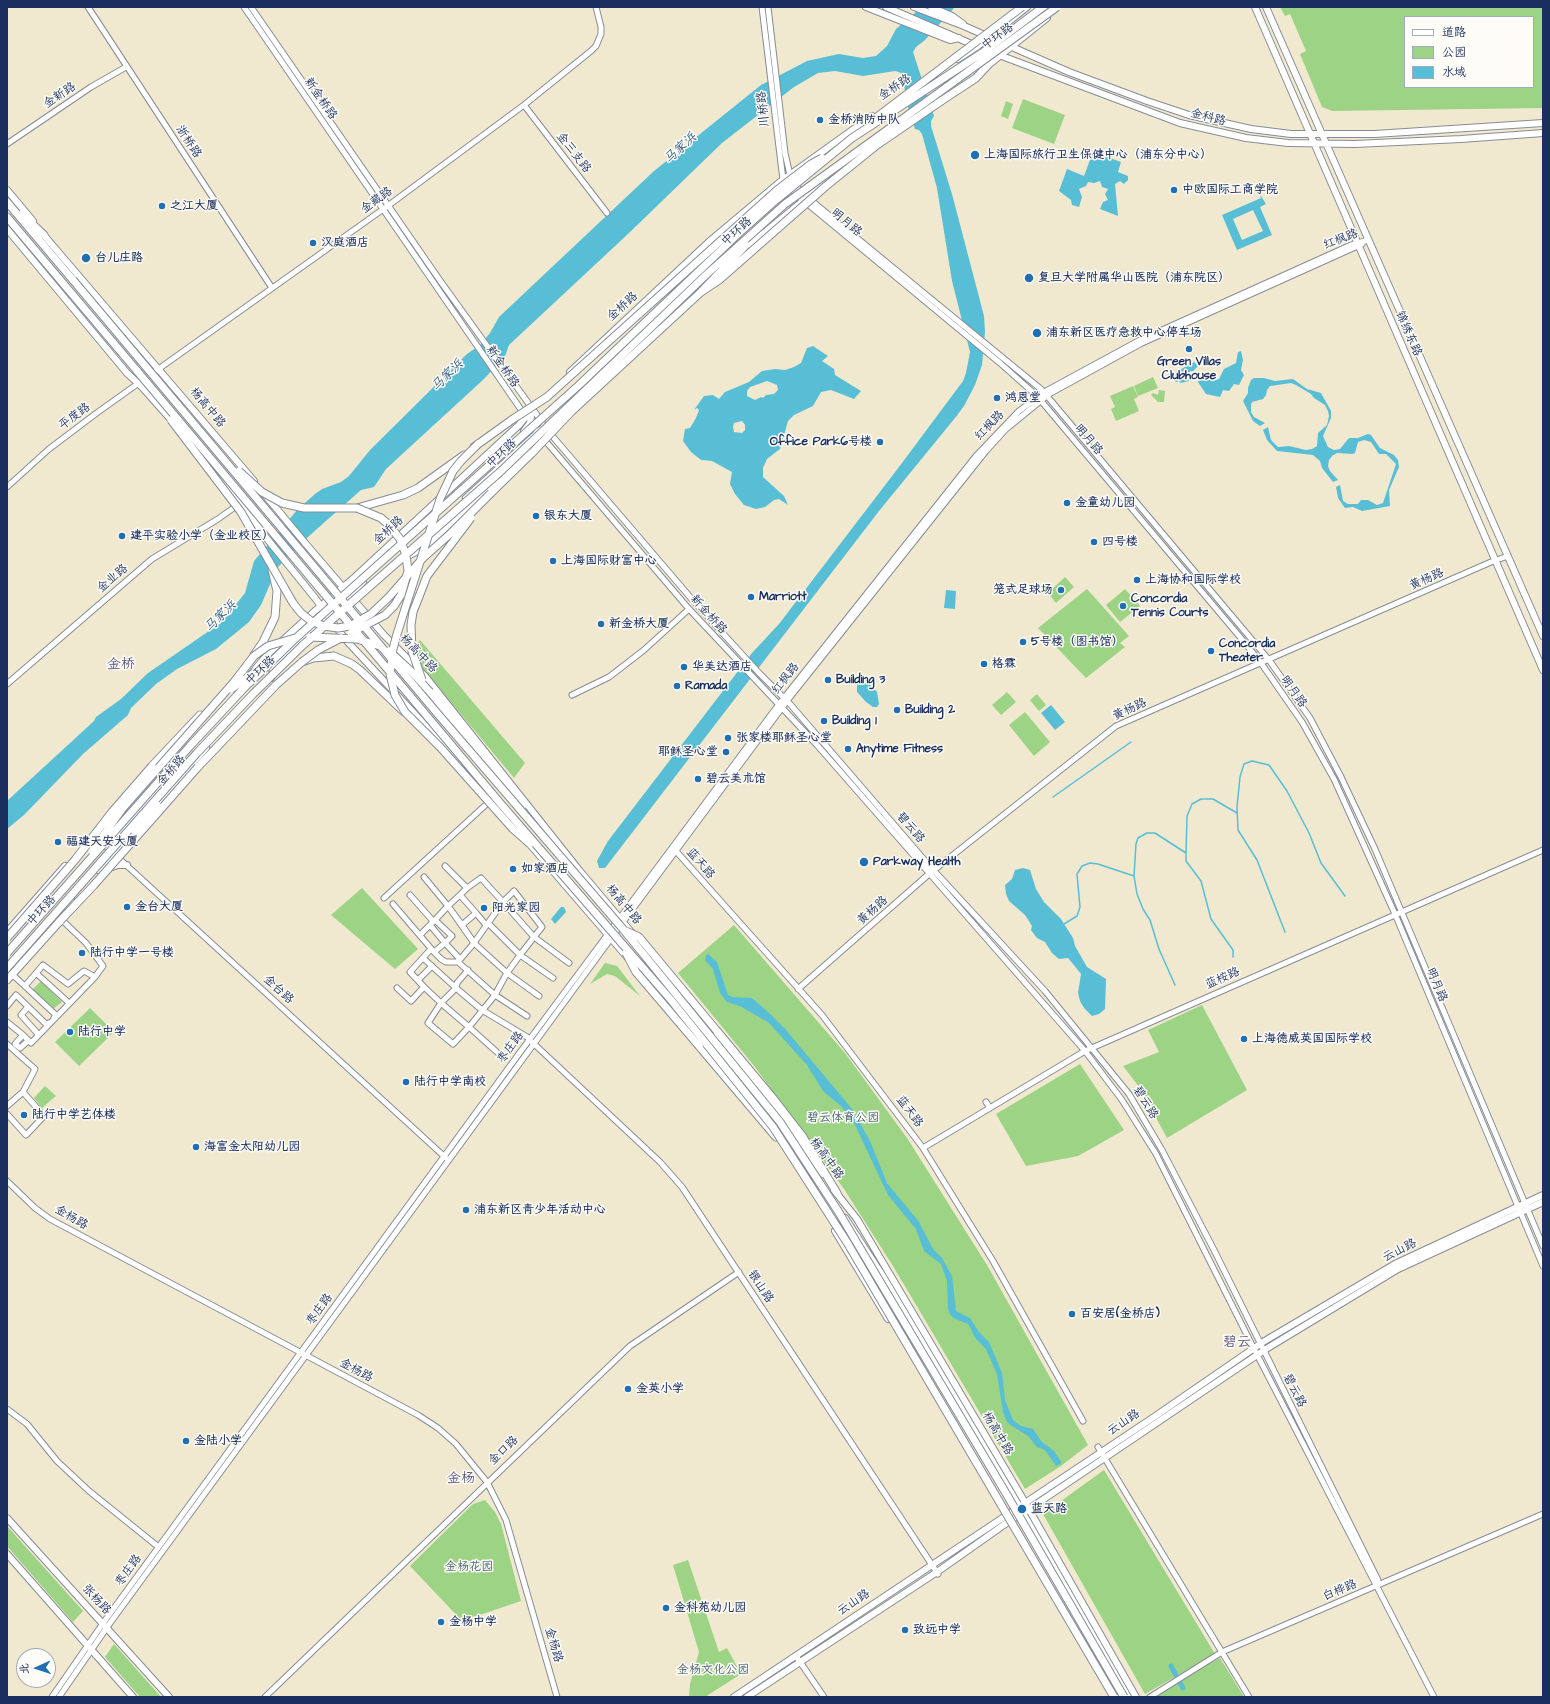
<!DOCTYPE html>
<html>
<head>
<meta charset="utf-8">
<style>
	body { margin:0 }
	#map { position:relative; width:1550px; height:1704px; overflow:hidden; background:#f0e9d0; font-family:"Architects Daughter","LXGW WenKai TC",sans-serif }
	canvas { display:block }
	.frame { position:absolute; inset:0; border:8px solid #1b2f5e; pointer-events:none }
	.legend { position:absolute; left:1404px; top:16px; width:130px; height:72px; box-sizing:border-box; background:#fdfcf7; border:1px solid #a3aaba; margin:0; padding:5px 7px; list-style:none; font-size:12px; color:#1b2f5e }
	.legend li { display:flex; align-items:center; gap:8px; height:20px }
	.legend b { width:20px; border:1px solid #a3aaba }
	.north { position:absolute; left:16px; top:1648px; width:40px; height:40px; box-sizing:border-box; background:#fdfcf7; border:1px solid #a3aaba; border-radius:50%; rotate:267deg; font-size:11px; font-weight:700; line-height:16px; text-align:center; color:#1b2f5e }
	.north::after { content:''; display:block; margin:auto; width:14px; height:18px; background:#1f6fb2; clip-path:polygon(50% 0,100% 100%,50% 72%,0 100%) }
</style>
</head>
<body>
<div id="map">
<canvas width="1550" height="1704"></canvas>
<div class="frame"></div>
<ul class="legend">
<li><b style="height:5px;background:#fff"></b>道路</li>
<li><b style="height:11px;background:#9cd384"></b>公园</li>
<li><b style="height:11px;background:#57bed5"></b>水域</li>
</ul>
<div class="north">北</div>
</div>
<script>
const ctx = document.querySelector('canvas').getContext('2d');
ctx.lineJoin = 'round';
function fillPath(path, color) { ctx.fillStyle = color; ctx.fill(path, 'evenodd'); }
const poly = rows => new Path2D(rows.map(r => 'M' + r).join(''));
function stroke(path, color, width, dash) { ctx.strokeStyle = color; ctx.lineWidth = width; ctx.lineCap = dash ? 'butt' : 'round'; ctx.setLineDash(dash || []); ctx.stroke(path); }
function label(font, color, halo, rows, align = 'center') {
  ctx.font = font + ' "Architects Daughter","LXGW WenKai TC",sans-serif'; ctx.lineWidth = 3; ctx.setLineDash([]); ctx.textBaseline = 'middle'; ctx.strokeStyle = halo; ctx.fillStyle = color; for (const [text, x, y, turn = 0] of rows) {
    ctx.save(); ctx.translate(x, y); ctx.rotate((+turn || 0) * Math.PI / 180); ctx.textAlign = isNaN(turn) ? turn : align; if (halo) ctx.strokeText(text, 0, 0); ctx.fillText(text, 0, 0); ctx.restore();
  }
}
fillPath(poly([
	[1280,7,1543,7,1543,108,1332,111,1322,107,1300,54,1306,51,1290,14,1285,16],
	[1405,17,1533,17,1533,87,1405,87],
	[1023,99,1065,115,1054,144,1012,128],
	[1006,101,1013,104,1008,119,1001,116],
	[1153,377,1158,388,1138,396,1134,386],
	[1133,386,1138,397,1134,399,1139,411,1116,421,1111,409,1115,407,1110,396],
	[1159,390,1165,391,1164,402,1158,402,1151,395,1153,393,1158,395],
	[1065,577,1074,587,1056,603,1048,593],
	[1087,589,1129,636,1120,643,1125,647,1086,678,1038,628],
	[1125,589,1140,606,1120,622,1106,605],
	[420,640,525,763,514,778,410,653],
	[1007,692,1016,702,1001,715,992,705],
	[1037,694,1046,705,1039,711,1030,700],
	[1025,712,1050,742,1034,756,1009,725],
	[362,888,418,949,395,969,331,915],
	[734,925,845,1053,907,1138,987,1265,1088,1445,1061,1466,1025,1489,893,1266,844,1189,755,1067,678,973],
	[605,963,617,966,640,996,615,976,607,974,590,984],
	[41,981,62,1002,52,1010,32,990],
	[1202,1005,1247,1090,1167,1138,1140,1088,1123,1066,1159,1052,1148,1030],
	[90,1008,114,1032,79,1066,55,1042],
	[1080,1064,1124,1130,1078,1156,1026,1166,996,1114],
	[45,1086,56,1096,42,1108,34,1098],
	[1104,1470,1215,1654,1145,1694,1043,1514],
	[485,1500,495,1512,501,1524,521,1601,462,1621,410,1566,473,1504],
	[7,1526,83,1611,73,1622,7,1546],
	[688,1560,719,1652,727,1648,741,1674,705,1697,689,1697,690,1684,699,1652,673,1565],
	[114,1644,161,1697,140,1697,105,1657],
	[1220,1658,1244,1697,1148,1697]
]), '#9cd384');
fillPath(poly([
	[922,7,955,7,925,40,916,47,913,52,934,116,931,121,931,126,952,194,984,316,985,332,982,365,975,385,964,406,955,418,879,511,605,868,599,868,597,861,608,841,752,653,779,624,902,463,963,381,966,373,970,352,952,281,937,188,922,134,919,130,915,129,908,107,902,74,899,72,895,71,863,76,835,71,818,73,794,87,722,143,629,233,509,345,505,356,484,379,386,469,374,487,361,490,309,536,277,568,261,605,249,622,216,649,177,669,156,684,131,708,128,715,83,754,24,815,7,829,7,801,94,721,96,717,121,699,148,673,222,622,245,593,254,561,298,509,315,494,322,489,341,482,349,476,370,450,467,354,480,345,490,333,499,317,654,171,761,85,807,61,839,54,863,58,876,56,887,46,896,29],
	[1093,152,1121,162,1118,172,1128,176,1128,180,1124,184,1120,181,1115,184,1118,216,1100,209,1103,202,1108,200,1105,194,1108,189,1102,187,1100,181,1094,183,1088,182,1086,186,1079,189,1082,197,1079,207,1072,205,1071,200,1059,191,1067,169,1084,176],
	[1259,193,1266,204,1260,207,1272,235,1237,250,1222,215,1261,198],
	[1253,210,1263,231,1242,240,1233,219],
	[813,346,828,356,822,361,834,369,835,375,861,391,854,399,831,390,821,392,813,406,794,415,788,421,780,449,767,459,763,468,763,477,784,496,788,505,779,499,774,500,765,507,756,509,744,505,735,494,730,484,732,472,712,461,701,460,691,452,683,441,685,429,690,428,696,418,699,410,697,408,694,410,704,396,713,395,719,399,725,392,749,382,762,371,775,369,785,370,794,367,801,363,807,348],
	[767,381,777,385,778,390,774,394,766,395,763,398,761,397,755,400,747,396,747,391,750,387],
	[742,421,745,425,745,430,742,433,734,432,733,427,734,423],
	[1241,351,1243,360,1241,370,1244,375,1239,385,1234,384,1229,391,1223,390,1220,397,1206,394,1198,382,1200,376,1212,381,1219,379,1224,369,1236,363,1238,352],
	[1194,362,1198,366,1193,371,1190,371,1189,376,1197,377,1196,380,1192,380,1181,383,1179,381,1176,382,1168,374,1176,372],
	[1254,378,1264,378,1275,381,1293,379,1307,389,1321,393,1331,411,1331,418,1323,436,1328,447,1334,450,1340,449,1349,438,1358,438,1368,434,1371,435,1380,448,1394,455,1398,460,1399,467,1389,490,1390,506,1362,511,1353,507,1345,508,1338,498,1336,487,1340,485,1343,501,1348,504,1358,504,1361,500,1368,500,1377,505,1383,503,1396,464,1386,454,1379,454,1371,442,1364,440,1358,442,1355,453,1353,454,1337,453,1332,456,1329,460,1328,466,1330,471,1338,480,1333,482,1322,468,1320,461,1313,455,1277,451,1267,440,1263,430,1268,427,1271,440,1278,447,1289,446,1306,450,1312,449,1317,446,1318,433,1327,425,1329,416,1328,411,1325,405,1314,398,1311,394,1296,385,1291,383,1270,386,1267,390,1266,395,1263,399,1252,402,1251,405,1251,412,1254,417,1265,423,1260,426,1253,421,1243,401,1248,393,1248,388,1251,380],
	[946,590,956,591,955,609,944,608],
	[862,681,868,682,877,692,879,704,877,707,873,707,866,702,857,692,857,685],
	[1051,705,1065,722,1055,730,1041,713],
	[1023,868,1030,870,1036,889,1044,902,1061,919,1073,938,1075,946,1087,967,1106,979,1105,1009,1099,1014,1092,1016,1084,1008,1080,1001,1078,993,1081,974,1073,964,1068,958,1059,959,1052,953,1045,942,1037,938,1031,930,1032,926,1025,915,1009,901,1006,894,1005,885,1012,879,1015,870],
	[561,907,564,907,566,912,555,924,551,919],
	[708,954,717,962,728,995,732,997,752,998,769,1013,786,1030,852,1109,870,1141,887,1183,919,1222,933,1249,942,1258,952,1276,956,1311,970,1318,979,1332,989,1342,1002,1373,1005,1400,1013,1420,1021,1426,1033,1429,1042,1442,1054,1451,1062,1463,1056,1466,1045,1450,1037,1447,1028,1436,1012,1426,1007,1422,1003,1412,997,1374,986,1349,976,1339,968,1324,953,1318,950,1314,948,1309,947,1281,941,1264,924,1251,916,1229,888,1195,854,1123,841,1106,823,1091,807,1065,769,1023,742,1007,727,1002,720,993,713,969,705,960,706,955]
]), '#57bed5');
stroke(poly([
	[1053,797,1131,742],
	[1064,924,1077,916,1080,907,1077,874,1082,866,1090,863,1098,864,1134,876],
	[1285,932,1257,860,1238,830,1237,807,1240,777,1244,764,1252,761,1269,765,1287,791,1309,833,1321,863,1345,896],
	[1233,957,1233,950,1211,919,1201,881,1186,861,1186,853,1187,816,1192,804,1201,799,1213,799,1237,813],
	[1175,985,1159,949,1150,920,1143,909,1137,894,1134,876,1136,844,1138,838,1147,833,1155,833,1186,853]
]), '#57bed5', 1.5);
stroke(poly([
	[1171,1666,1183,1688]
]), '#57bed5', 5);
const minor = poly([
	[88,7,272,288],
	[244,7,524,414],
	[251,7,441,282,542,422],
	[762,7,783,180,803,200,1000,363,1037,396,1240,637,1261,663,1302,722,1334,779,1395,914,1543,1266],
	[768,7,785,153,790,175,798,188,819,207,1042,390,1269,660,1310,718,1341,777,1375,849,1543,1246],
	[524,105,607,213],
	[7,144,91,87,126,67],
	[531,424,689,609,817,745,1085,1051,1122,1100,1156,1154,1250,1341,1434,1697],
	[548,431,696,604,760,674,790,704,927,863,1045,991,1129,1094,1162,1150,1214,1250,1378,1580,1377,1585],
	[7,487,49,449,98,412,389,205,524,105,591,51,596,46,601,34,601,27,596,7],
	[7,684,152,559,218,519,239,504],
	[572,695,609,677,644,650,689,609],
	[101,842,446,1158],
	[675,850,822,1015,923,1148,993,1261,1083,1421],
	[445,866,467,888,460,895],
	[424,877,448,906,460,895,476,913],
	[467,888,481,878,503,902,488,923,520,955,507,973,474,943,458,962,495,995,469,1027,498,1053],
	[410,895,433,921],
	[384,898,491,800],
	[393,904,434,952,445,943,430,925,435,920,452,936,445,943,459,958,458,962,446,962,441,959,431,949,410,972,424,987],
	[435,920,448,906,474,943,462,925,448,906],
	[63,921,86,943,103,966,95,977],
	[462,925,476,913,486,925,488,923,474,943],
	[420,935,430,925],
	[520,955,534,937,542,927,514,891,503,902,534,937,569,963],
	[519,956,520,955,553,978],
	[468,970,457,983,456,988,482,1010],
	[36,973,69,1003],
	[507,973,539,996],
	[14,976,56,1015,54,1018],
	[418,980,432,966],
	[397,988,411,1001,424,987,441,1003,428,1023,453,1044,469,1027,441,1003,456,988,423,958],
	[798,989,929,874,1116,726,1491,562,1508,556],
	[495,995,508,971],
	[493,997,495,995,527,1016],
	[7,1006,16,995,47,1025,49,1023],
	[28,1007,21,1015,38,1034],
	[484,1008,482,1010,527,1037],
	[7,1022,23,1035,15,1044,20,1048,28,1041],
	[23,1035,31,1043,95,977,84,971,68,984,43,965,25,986],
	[532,1042,660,1162,682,1187,938,1574],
	[7,1044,35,1069,23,1092,7,1106],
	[986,1102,990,1108],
	[7,1114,26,1135,44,1116,23,1092],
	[923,1148,1085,1051,1543,850],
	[7,1181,35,1208,50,1219,418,1415,438,1428,456,1444,487,1482,506,1520,557,1697],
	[7,1409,27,1424,57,1461,89,1491,156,1545],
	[1098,1447,1249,1697],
	[796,1656,824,1697],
	[52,1697,106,1619,521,1051,776,708,976,456,1019,411,1046,391,1140,340,1351,245,1368,240],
	[59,1697,110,1623,623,922,790,697,986,451,1006,429,1049,394,1142,343,1362,244],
	[265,1697,630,1346,739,1272],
	[1150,1697,1222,1652,1543,1514]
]);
const major = poly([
	[866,7,950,40,959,38],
	[886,7,976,46],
	[914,7,964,26,1069,72,1147,101,1189,115,1251,129,1291,134,1375,134,1543,123],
	[931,7,952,16,963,24],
	[1255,7,1543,670],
	[1266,7,1543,636],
	[999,55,1180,123,1246,138,1288,143,1355,144,1461,139,1543,133],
	[958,59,978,46,1027,7],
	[986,67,1047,18],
	[7,190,33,221],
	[7,229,127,373,142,387,174,423],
	[42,233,254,481],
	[748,246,832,177],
	[648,335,709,280],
	[570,372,711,240,780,182,872,116],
	[524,431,530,423,532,409],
	[205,459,242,503,264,535,315,598,345,639,465,768,496,805],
	[265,495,281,514],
	[466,498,545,426],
	[305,543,384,635,425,676,579,870,632,933],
	[406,557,425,547,542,437,543,433],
	[335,612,363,582],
	[251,674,269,653,316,610,355,577,519,425,533,408],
	[271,678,274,666,330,612],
	[154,807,206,748],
	[527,841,628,958],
	[113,849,112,846,116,837,161,786,167,774],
	[109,868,118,865,127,865],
	[98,870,136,828],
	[66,914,71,900],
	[7,932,65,866],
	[651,957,770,1100,823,1174],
	[637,968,695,1035],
	[797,1162,814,1179],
	[834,1190,857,1219,1023,1499,1136,1697],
	[845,1218,884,1278,1019,1506,1128,1697],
	[835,1231,888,1319],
	[7,1518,169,1697],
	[7,1554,133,1697],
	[734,1697,1154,1417,1263,1342,1395,1264,1543,1195],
	[747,1697,937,1572,1008,1522,1029,1509,1266,1349,1398,1269,1543,1202]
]);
const highway = poly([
	[941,101,976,78,988,65],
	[7,202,73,280],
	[22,214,44,235],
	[7,217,138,372],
	[746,245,758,232],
	[474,447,513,419],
	[491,493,533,452],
	[357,508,403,495,418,488,464,455],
	[254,655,263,642,275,617,277,591,272,570],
	[430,692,522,807],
	[152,766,200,715],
	[198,767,276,685,302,662,313,658,334,656,352,664,360,670,403,711],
	[7,980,60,921],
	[717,1031,772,1097,803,1137,837,1193],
	[699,1046,776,1137]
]);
stroke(minor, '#868c97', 7);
stroke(major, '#868c97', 8);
stroke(highway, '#868c97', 9);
stroke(minor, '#fff', 5);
stroke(major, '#fff', 6);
stroke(highway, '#fff', 7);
const majorBridge = poly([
	[281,514,305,543]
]);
const highwayBridge = poly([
	[869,123,1022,7],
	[73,280,437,713,623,929,780,1122,838,1211,1007,1495,1124,1697],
	[701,292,719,280,826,186,877,145,941,101],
	[138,372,500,803,671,1000,773,1127,848,1244,1114,1697],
	[513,419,547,397,777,190,811,164,822,158],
	[171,420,241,512,293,603,301,613,311,621,324,626,338,628,350,626,371,614,389,597,423,558,450,534,491,493],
	[478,444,461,461,453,471,440,499,397,634,393,649,390,674,395,695,405,712,440,747,513,829,530,844],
	[533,452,571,412,701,292,746,245],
	[239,471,262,492,282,503,304,508,357,508,381,518,389,525,400,539,406,555,408,571,401,595,394,606,385,615,351,633],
	[310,637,357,639,380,646],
	[389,651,410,670,430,692],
	[302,662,318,650,341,638],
	[422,680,412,651,411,625,413,612,427,576,471,518],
	[231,689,257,671],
	[135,832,157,805],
	[92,851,123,808,234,682,254,656,268,646,295,638],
	[60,921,94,885,198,767],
	[626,931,639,937,717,1031],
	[7,938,75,860,112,812,152,766],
	[7,953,190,746,245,687,296,638,578,386,739,233,776,200,852,138,982,53,1043,7],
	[626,953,636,972,699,1046],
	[7,968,197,753,253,694,303,645,500,472,707,274,785,204,1057,7]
]);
stroke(majorBridge, '#868c97', 8, []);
stroke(highwayBridge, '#868c97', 9, []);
stroke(majorBridge, '#fff', 6);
stroke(highwayBridge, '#fff', 7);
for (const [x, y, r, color] of [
	[820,120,4,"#1f6fb2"],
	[975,155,5,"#1f6fb2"],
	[1174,190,4,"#1f6fb2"],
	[162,206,4,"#1f6fb2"],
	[313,243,4,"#1f6fb2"],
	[86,258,5,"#1f6fb2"],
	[1029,278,5,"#1f6fb2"],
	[1037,333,5,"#1f6fb2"],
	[1189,349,4,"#1f6fb2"],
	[997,398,4,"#1f6fb2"],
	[880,442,4,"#1f6fb2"],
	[1067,503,4,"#1f6fb2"],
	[536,516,4,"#1f6fb2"],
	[122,536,4,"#1f6fb2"],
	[1094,542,4,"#1f6fb2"],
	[553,561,4,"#1f6fb2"],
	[1137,580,4,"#1f6fb2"],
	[1061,590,4,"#1f6fb2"],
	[751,597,4,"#1f6fb2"],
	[1123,606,4,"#1f6fb2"],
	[601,624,4,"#1f6fb2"],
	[1023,642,4,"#1f6fb2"],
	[1211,651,4,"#1f6fb2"],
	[984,664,4,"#1f6fb2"],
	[684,667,4,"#1f6fb2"],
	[828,680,4,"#1f6fb2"],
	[677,686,4,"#1f6fb2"],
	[897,710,4,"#1f6fb2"],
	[824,721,4,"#1f6fb2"],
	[728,738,4,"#1f6fb2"],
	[848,749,4,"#1f6fb2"],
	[726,752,4,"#1f6fb2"],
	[698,779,4,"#1f6fb2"],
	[58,842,4,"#1f6fb2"],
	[864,862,5,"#1f6fb2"],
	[513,869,4,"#1f6fb2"],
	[127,907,4,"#1f6fb2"],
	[484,908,4,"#1f6fb2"],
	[82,953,4,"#1f6fb2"],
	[70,1032,4,"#1f6fb2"],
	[1244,1039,4,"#1f6fb2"],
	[406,1082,4,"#1f6fb2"],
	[24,1115,4,"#1f6fb2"],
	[196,1147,4,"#1f6fb2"],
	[466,1210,4,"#1f6fb2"],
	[1072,1314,4,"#1f6fb2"],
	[628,1389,4,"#1f6fb2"],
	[186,1441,4,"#1f6fb2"],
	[1022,1509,5,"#1f6fb2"],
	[666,1608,4,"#1f6fb2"],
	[441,1622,4,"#1f6fb2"],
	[905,1630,4,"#1f6fb2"]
]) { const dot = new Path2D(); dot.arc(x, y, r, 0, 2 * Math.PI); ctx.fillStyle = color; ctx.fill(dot); stroke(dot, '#fdfcf7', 1.5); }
label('12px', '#1b2f5e', '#fdfcf7', [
	["中环路",998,37,-36],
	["金桥路",895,88,-34],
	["金新路",60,96,-34],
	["新金桥路",320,99,55],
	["川桥路",764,109,-96],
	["金科路",1208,118,14],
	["浙桥路",188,142,57],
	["金三支路",573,153,52],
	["金藏路",377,201,-36],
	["明月路",846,223,40],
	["中环路",737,232,-42],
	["红枫路",1341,240,-21],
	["金桥路",623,307,-42],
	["锦绣东路",1408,334,66],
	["新金桥路",502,367,55],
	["杨高中路",207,408,50],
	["平度路",75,417,-37],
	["红枫路",990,426,-46],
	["明月路",1088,440,49],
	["中环路",502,454,-43],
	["金桥路",389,531,-43],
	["金业路",113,579,-41],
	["黄杨路",1427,580,-24],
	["新金桥路",708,615,48],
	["杨高中路",418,654,46],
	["中环路",261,671,-44],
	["红枫路",786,679,-52],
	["明月路",1293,692,55],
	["黄杨路",1130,710,-25],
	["金桥路",172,771,-49],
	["碧云路",910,828,49],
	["蓝天路",700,864,49],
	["杨高中路",623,905,50],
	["中环路",42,911,-48],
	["黄杨路",873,911,-42],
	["蓝桉路",1223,979,-24],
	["明月路",1436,985,67],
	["金台路",278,990,42],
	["枣庄路",511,1048,-54],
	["碧云路",1145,1103,58],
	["蓝天路",909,1112,53],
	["杨高中路",826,1159,54],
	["金杨路",71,1218,30],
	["云山路",1400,1251,-27],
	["银山路",760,1287,57],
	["枣庄路",320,1310,-54],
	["金杨路",356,1371,28],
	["碧云路",1294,1391,63],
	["云山路",1124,1423,-34],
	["杨高中路",997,1434,59],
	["金口路",504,1451,-44],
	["枣庄路",129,1571,-54],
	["白桦路",1340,1591,-23],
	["张杨路",96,1600,47],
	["云山路",854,1603,-34],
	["金杨路",553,1645,74]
]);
label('bold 12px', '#1b2f5e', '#fdfcf7', [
	["金桥消防中队",828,120],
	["上海国际旅行卫生保健中心（浦东分中心）",984,155],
	["中欧国际工商学院",1182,190],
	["之江大厦",170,206],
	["汉庭酒店",321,243],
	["台儿庄路",95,258],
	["复旦大学附属华山医院（浦东院区）",1038,278],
	["浦东新区医疗急救中心停车场",1046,333],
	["Green Villas",1189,362,"center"],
	["Clubhouse",1189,376,"center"],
	["鸿恩堂",1005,398],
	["Office Park6号楼",872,442,"right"],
	["金童幼儿园",1075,503],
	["银东大厦",544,516],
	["建平实验小学（金业校区）",130,536],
	["四号楼",1102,542],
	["上海国际财富中心",561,561],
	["上海协和国际学校",1145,580],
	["笼式足球场",1053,590,"right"],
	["Marriott",759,597],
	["Concordia",1131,599],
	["Tennis Courts",1131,613],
	["新金桥大厦",609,624],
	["5号楼（图书馆）",1031,642],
	["Concordia",1219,644],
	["Theater",1219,658],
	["格霖",992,664],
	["华美达酒店",692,667],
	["Building 3",836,680],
	["Ramada",685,686],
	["Building 2",905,710],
	["Building 1",832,721],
	["张家楼耶稣圣心堂",736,738],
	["Anytime Fitness",856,749],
	["耶稣圣心堂",718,752,"right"],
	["碧云美术馆",706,779],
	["福建天安大厦",66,842],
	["Parkway Health",873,862],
	["如家酒店",521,869],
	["金台大厦",135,907],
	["阳光家园",492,908],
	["陆行中学一号楼",90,953],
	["陆行中学",78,1032],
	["上海德威英国国际学校",1252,1039],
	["陆行中学南校",414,1082],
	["陆行中学艺体楼",32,1115],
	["海富金太阳幼儿园",204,1147],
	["浦东新区青少年活动中心",474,1210],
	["百安居(金桥店)",1080,1314],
	["金英小学",636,1389],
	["金陆小学",194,1441],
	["蓝天路",1031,1509],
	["金科苑幼儿园",674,1608],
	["金杨中学",449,1622],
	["致远中学",913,1630]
], 'left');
label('12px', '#426069', '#fdfcf7', [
	["碧云体育公园",843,1118],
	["金杨花园",469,1567],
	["金杨文化公园",713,1670]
]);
label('italic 13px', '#2d5a82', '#fdfcf7', [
	["马家浜",681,149,-43],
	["马家浜",448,376,-45],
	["马家浜",221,617,-45]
]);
label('14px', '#5a547c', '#fdfcf7', [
	["金桥",121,665],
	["碧云",1237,1343],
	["金杨",461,1479]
]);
</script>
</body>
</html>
